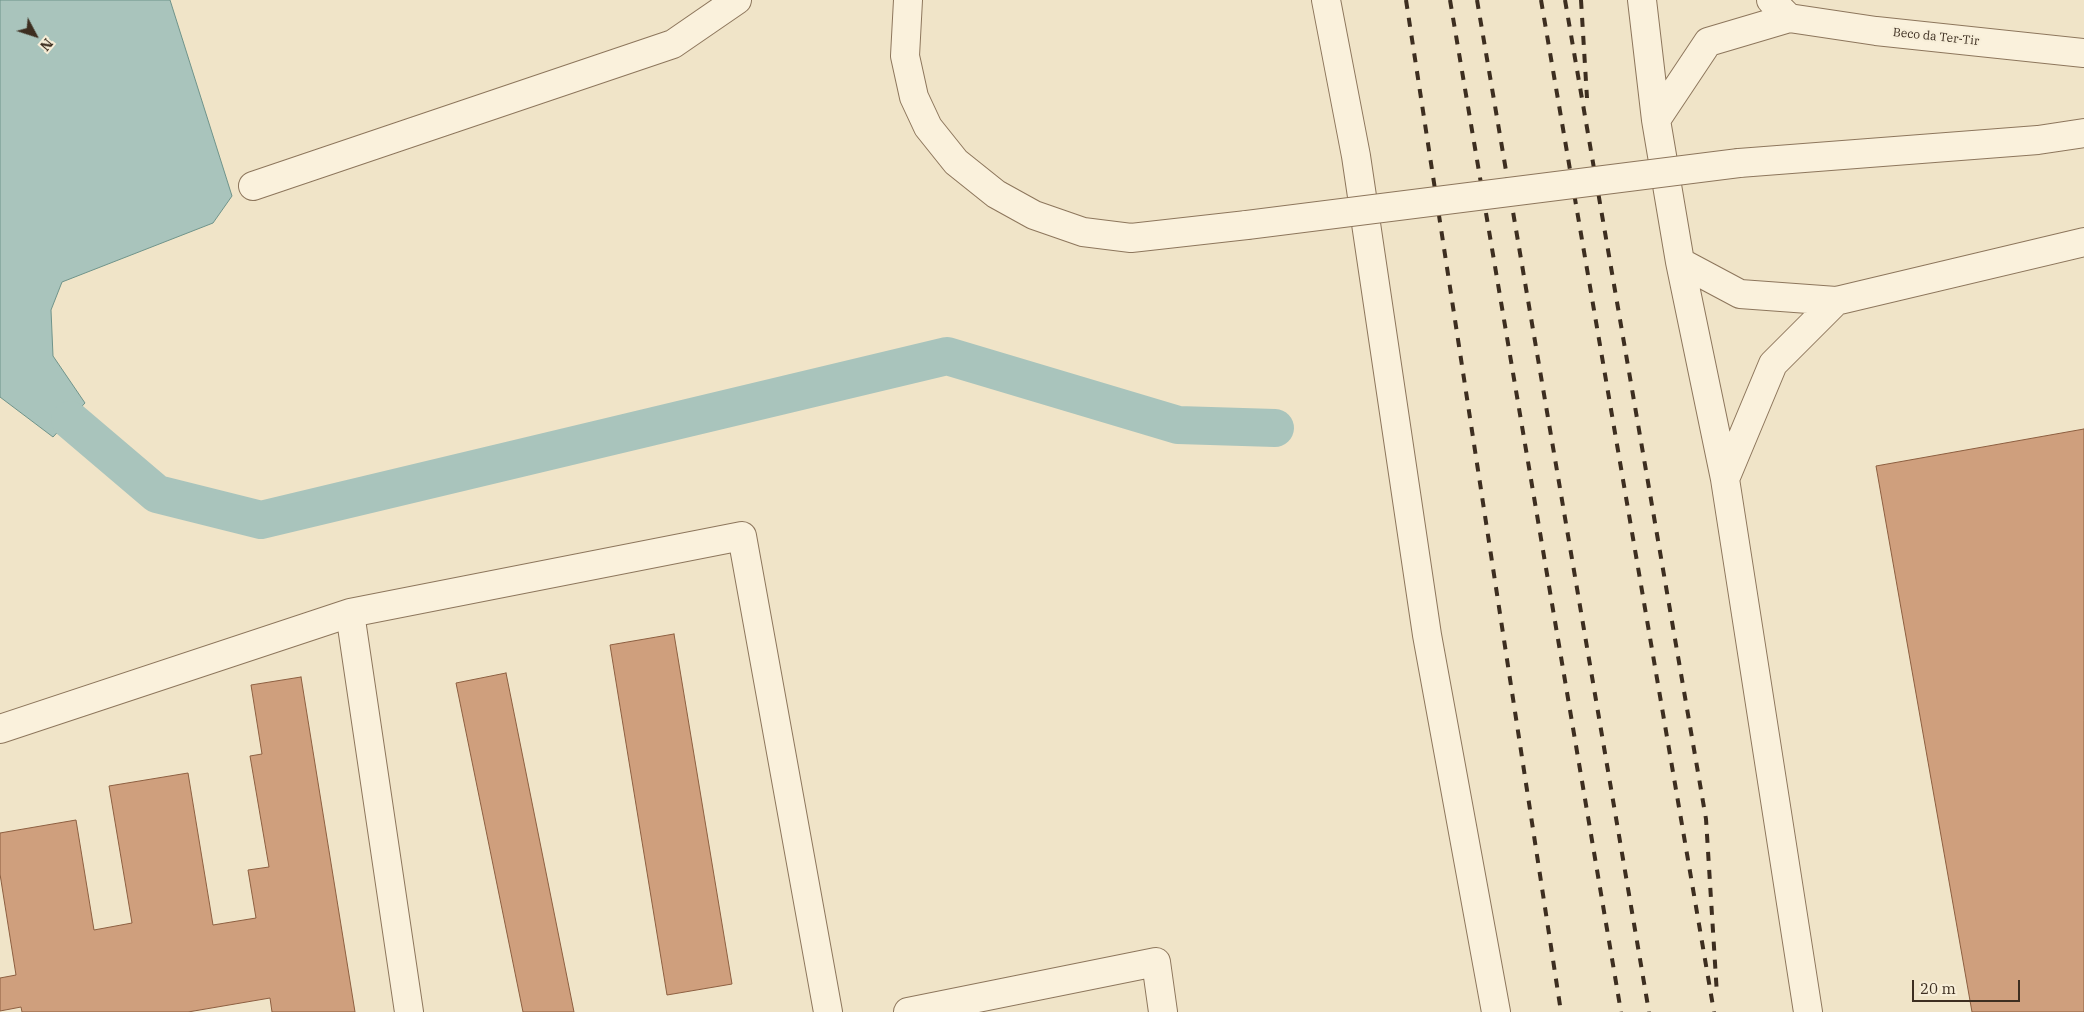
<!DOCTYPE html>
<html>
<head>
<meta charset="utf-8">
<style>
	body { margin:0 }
	#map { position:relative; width:2084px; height:1012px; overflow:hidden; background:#f0e4c8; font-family:"IBM Plex Serif",serif }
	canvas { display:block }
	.north { position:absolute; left:10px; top:10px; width:50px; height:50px; -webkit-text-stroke:4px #f7eed8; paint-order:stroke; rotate:130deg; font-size:14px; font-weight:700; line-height:20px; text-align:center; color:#3d2e20 }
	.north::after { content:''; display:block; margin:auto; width:18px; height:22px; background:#3d2e20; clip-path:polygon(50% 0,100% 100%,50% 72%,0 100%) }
	.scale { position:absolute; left:1912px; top:980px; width:108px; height:22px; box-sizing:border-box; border:2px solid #3d2e20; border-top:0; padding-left:6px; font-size:15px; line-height:18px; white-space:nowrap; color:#3d2e20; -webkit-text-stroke:4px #f7eed8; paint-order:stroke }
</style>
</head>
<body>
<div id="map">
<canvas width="2084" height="1012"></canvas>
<div class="north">N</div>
<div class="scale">20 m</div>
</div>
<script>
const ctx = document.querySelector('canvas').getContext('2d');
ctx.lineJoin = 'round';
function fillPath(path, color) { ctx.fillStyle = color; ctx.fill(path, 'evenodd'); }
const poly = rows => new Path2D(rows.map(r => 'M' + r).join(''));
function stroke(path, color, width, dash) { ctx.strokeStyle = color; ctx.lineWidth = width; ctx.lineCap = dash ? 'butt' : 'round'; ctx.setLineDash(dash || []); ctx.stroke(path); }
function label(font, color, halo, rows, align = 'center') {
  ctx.font = font + ' "IBM Plex Serif",serif'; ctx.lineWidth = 4.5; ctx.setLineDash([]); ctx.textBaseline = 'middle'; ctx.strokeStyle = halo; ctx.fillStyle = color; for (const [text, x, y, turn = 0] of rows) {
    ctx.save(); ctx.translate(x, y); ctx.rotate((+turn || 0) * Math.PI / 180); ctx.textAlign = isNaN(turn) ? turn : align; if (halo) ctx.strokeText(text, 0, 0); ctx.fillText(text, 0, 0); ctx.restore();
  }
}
const water = poly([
	[0,0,170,0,232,196,213,223,62,282,51,310,53,356,85,403,53,437,0,397,0,0]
]);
fillPath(water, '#a9c4bc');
stroke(water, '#6f938a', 1);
stroke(poly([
	[70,420,157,494,261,520,947,356,1178,425,1275,428]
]), '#a9c4bc', 38);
const building = poly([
	[2084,429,2084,1012,1972,1012,1876,466,2084,429],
	[674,634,732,984,667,995,610,645,674,634],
	[506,673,574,1012,523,1012,456,683,506,673],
	[301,677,355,1012,272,1012,270,998,188,1012,22,1012,21,1007,0,1011,0,978,16,975,0,874,0,833,76,820,94,930,132,923,109,786,188,773,213,925,256,918,248,870,269,867,250,756,262,754,251,685,301,677]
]);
fillPath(building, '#cf9f7d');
stroke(building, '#8d5f41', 1);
const minor = poly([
	[908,0,905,56,914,97,928,127,956,162,996,194,1034,215,1083,232,1131,238,1247,225],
	[1326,0,1356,156,1427,635,1496,1012],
	[1642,0,1656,120,1680,262,1725,479,1808,1012],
	[1771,0,1789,18],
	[1656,120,1708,42,1789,18,1876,31,2084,53],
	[1739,163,2038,140,2084,133],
	[253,186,673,44,737,0],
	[1680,262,1740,294,1836,301],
	[1725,479,1773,364,1836,301,2084,242],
	[350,613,409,1012],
	[0,729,350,613,742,536,828,1012],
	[908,1012,1156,962,1163,1012]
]);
stroke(minor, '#8d765c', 30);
stroke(minor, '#faf1dc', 28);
stroke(poly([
	[1406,0,1561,1012],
	[1450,0,1621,1012],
	[1477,0,1649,1012],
	[1541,0,1714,1012],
	[1565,0,1706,819,1717,995],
	[1581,0,1587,98]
]), '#3d2e20', 4, [9, 9]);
const minorBridge = poly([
	[1247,225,1739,163]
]);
stroke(minorBridge, '#8d765c', 30, []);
stroke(minorBridge, '#faf1dc', 28);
label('12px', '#3d2e20', '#f7eed8', [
	["Beco da Ter-Tir",1936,37,6]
]);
</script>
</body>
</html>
